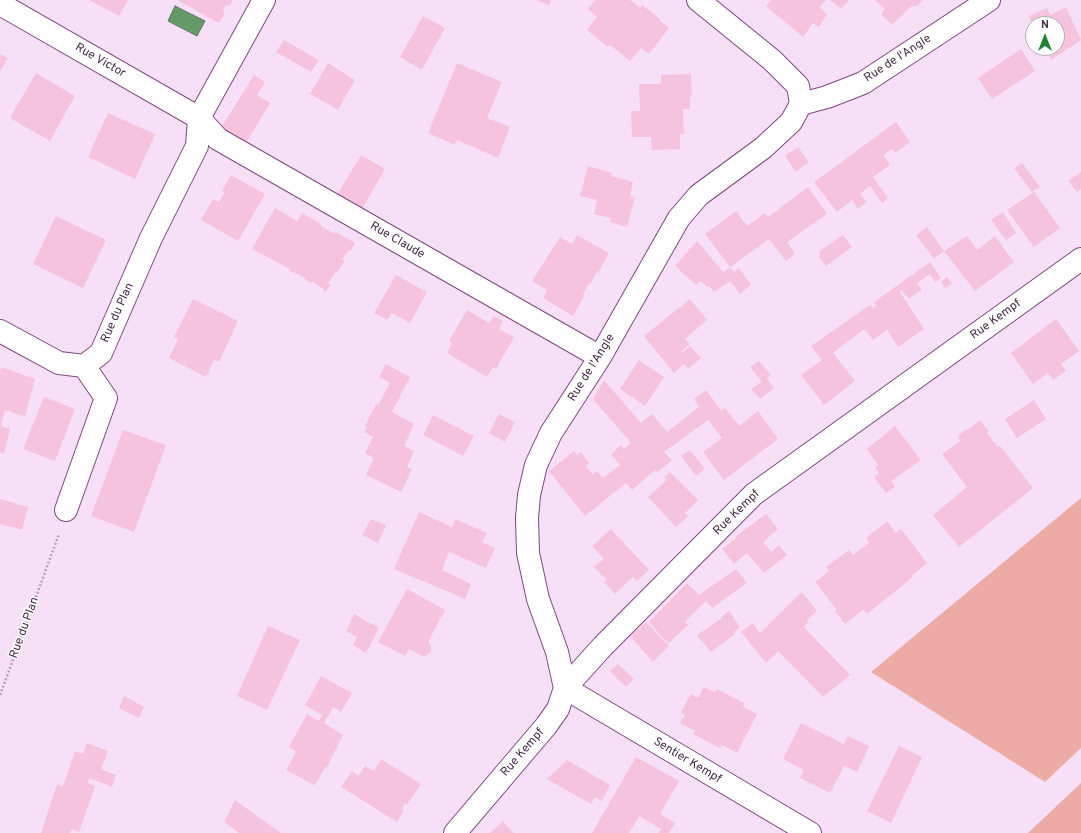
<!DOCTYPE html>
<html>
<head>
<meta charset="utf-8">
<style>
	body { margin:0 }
	#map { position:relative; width:1081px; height:833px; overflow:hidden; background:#f8dff8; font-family:Overpass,sans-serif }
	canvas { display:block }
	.north { position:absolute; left:1025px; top:16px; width:40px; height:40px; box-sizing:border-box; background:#fff; border:1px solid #b5abb5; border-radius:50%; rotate:0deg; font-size:11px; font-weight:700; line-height:16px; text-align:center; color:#462d46 }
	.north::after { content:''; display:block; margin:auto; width:14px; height:18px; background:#228234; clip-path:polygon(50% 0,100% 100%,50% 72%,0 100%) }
</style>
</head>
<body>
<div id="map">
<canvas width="1081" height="833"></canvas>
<div class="north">N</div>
</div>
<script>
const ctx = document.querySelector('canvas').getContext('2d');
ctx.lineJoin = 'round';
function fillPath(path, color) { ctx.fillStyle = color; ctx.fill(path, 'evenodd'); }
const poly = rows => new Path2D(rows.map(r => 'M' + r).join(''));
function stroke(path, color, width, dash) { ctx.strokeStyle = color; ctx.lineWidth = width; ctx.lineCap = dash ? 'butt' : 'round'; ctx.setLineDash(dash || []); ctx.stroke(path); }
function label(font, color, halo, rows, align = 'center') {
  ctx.font = font + ' Overpass,sans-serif'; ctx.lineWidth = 3; ctx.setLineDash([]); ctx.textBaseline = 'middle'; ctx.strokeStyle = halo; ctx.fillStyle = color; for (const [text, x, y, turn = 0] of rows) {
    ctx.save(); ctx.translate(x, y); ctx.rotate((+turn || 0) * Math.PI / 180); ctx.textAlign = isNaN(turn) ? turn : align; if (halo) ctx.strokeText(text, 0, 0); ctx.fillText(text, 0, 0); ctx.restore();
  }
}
fillPath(poly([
	[1081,498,1081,748,1045,782,871,672],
	[1081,783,1081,833,1028,833]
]), '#ecaca5');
const water = poly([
	[175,6,205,21,197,36,168,21,175,6]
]);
fillPath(water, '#669969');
stroke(water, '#5c795e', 1);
fillPath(poly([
	[89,0,128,0,119,16],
	[177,0,233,0,230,6,227,5,223,8,224,15,219,23],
	[536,0,551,0,549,5],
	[595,0,630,0,640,8,642,5,660,19,659,20,669,28,649,54,641,48,630,61,610,45,608,47,587,30,597,17,588,9],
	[771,0,826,0,820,7,827,15,819,27,813,23,803,37,766,6],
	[830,0,849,0,841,9],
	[875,0,923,0,917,6,911,6,892,25,881,14,885,9],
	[1066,7,1081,40,1051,60,1046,48,1057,48,1057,24,1032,24,1029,16,1047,8,1050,15],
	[423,16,445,28,422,70,400,57],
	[284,40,319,60,311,72,276,52],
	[1021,49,1035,71,992,99,978,78],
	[0,54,8,58,0,71],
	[328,63,355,80,338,110,310,94],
	[457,63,502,82,487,118,510,127,498,158,457,140,455,145,428,133],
	[36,73,75,96,50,141,10,118],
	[691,74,692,95,690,95,690,109,683,109,684,134,680,134,680,149,652,150,651,137,632,137,631,111,640,111,639,84,661,84,661,75],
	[254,75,265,82,257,95,270,103,246,143,221,128],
	[108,113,155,134,135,179,88,157],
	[896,122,910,142,895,153,892,149,883,155,890,165,873,177,888,198,882,203,870,186,860,194,867,202,858,209,852,200,837,212,814,182],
	[798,147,809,162,796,172,785,156],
	[361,155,385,169,362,209,337,195],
	[1022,163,1040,187,1032,192,1014,168],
	[588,166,612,173,611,176,633,182,630,196,635,197,627,227,610,222,611,218,594,214,597,200,580,196],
	[1081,172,1081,189,1077,192,1068,181],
	[231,175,265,194,238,241,201,220,213,199,219,202,225,192,222,191],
	[808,187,827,214,787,242,795,254,786,261,769,239,730,267,705,234,736,211,747,226,765,213,768,217],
	[1034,192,1060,228,1034,247,1007,210],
	[275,208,297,221,302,213,321,224,321,226,335,234,336,232,355,243,351,251,349,250,342,260,345,261,337,273,335,272,328,284,330,285,326,292,323,291,324,289,312,282,311,283,305,280,306,278,290,271,290,269,252,249],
	[1003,212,1016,233,1006,240,991,220],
	[56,216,106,240,83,288,33,264],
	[927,227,944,251,934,259,916,235],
	[577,235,609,253,598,273,597,272,590,284,589,283,583,294,584,296,573,316,543,298,547,290,532,281,560,237,572,244],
	[843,235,852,247,826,266,819,257,820,251],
	[967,236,977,250,995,236,1014,262,975,291,944,251],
	[697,241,723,272,730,267,734,272,739,268,751,285,740,294,730,281,714,292,709,286,707,287,701,281,696,285,675,266],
	[930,262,941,278,935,282,930,274,917,283,922,290,909,298,901,290,900,292,924,329,898,347,887,330,873,340,865,329,840,347,833,353,855,381,824,405,801,375,822,360,811,346,870,305,873,308,876,306,874,302],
	[396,275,427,292,410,323,392,313,387,320,374,313],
	[947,277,952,284,945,288,941,282],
	[193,299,238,321,219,362,214,360,206,377,169,358,178,339,174,337],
	[690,299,707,320,685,339,690,344,681,352,682,353,690,346,701,358,688,369,684,364,674,373,644,336],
	[467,310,489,323,494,316,503,321,499,329,514,337,496,369,493,367,487,377,447,353,452,343,449,341],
	[1056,319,1079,351,1061,364,1066,371,1053,380,1048,373,1033,384,1011,353],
	[639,360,664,377,645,406,620,389],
	[759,361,771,375,767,378,774,388,760,399,751,389,762,382,750,367],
	[386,364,410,377,392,412,414,424,404,446,414,451,407,467,412,469,401,492,366,475,374,458,365,453,373,437,364,432,367,427,365,426,376,404,378,405,381,400,390,383,379,377],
	[1,367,35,379,25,417,5,410,1,426,10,429,4,454,0,452,0,373],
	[604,380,641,423,652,414,667,432,699,407,694,399,706,390,721,410,725,408,739,426,758,411,778,439,724,480,703,452,722,438,708,420,664,452,672,460,658,472,655,470,632,490,626,483,585,516,549,471,574,451,577,455,581,452,589,463,586,466,593,475,597,471,603,478,620,465,611,454,621,445,624,449,631,443,593,399],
	[44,397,75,409,55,461,23,449],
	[1034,400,1046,419,1017,438,1005,419],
	[499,414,515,422,505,442,489,433],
	[433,415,474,436,463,456,423,435],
	[980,420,989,432,987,433,998,447,1000,446,1033,488,959,547,933,515,967,487,942,454,960,441,958,437,962,433,962,432,965,430,966,431],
	[895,426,921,460,891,481,895,487,886,493,874,477,879,473,875,467,878,465,867,449],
	[123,430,166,445,134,532,91,516],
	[690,450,705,469,696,476,681,456],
	[670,472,698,500,685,513,688,516,676,527,648,497,667,480,664,477],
	[0,499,28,507,22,530,0,524],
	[419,512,452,527,455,519,487,533,482,542,495,548,486,568,449,552,442,570,471,584,465,599,394,569],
	[766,514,778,529,763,542,771,552,779,545,787,555,764,573,747,553,734,564,722,549,736,538,735,537],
	[371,519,386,525,378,543,362,535],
	[887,521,896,533,901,529,927,563,912,576,913,577,867,614,863,610,845,624,835,611,837,610,815,582,829,571,826,567,849,550,853,555,869,543,866,538],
	[611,529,649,570,637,581,633,577,615,594,604,582,607,580,594,567,604,559,592,546],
	[736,569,747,583,712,608,706,601,685,622,688,625,668,644,649,622,687,583,699,595],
	[407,589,445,610,428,642,431,645,431,652,425,656,422,656,409,649,405,656,378,642],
	[802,592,817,611,807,620,808,622,804,627,850,675,823,697,778,651,766,663,741,632,753,623,760,633],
	[729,611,740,627,734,632,735,634,711,652,697,635,722,618,721,617],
	[354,614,379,628,366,653,353,645,357,637,346,631],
	[646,622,669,646,653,662,630,636],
	[268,626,300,640,267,710,237,696],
	[618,664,634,679,626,687,610,671],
	[321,676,352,693,341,712,333,707,324,723,343,735,327,767,326,766,315,785,314,785,286,770,296,752,289,747,307,714,319,721,322,715,305,705],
	[704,687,715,692,717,689,744,703,743,707,757,714,737,753,722,745,720,748,693,734,695,731,680,723,685,715,681,712,691,694,698,698],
	[124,696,144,707,139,718,119,708],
	[801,723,844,744,848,736,869,746,857,772,844,766,830,793,800,778,804,770,783,759],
	[87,743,108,751,101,769,116,775,112,787,89,778,88,783,95,786,79,832,72,829,70,833,41,833,57,784,63,786,75,751,83,754],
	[899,746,922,757,891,823,867,811],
	[636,757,679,781,660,814,675,823,669,833,659,833,661,829,639,816,629,833,592,833],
	[381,759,421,784,407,805,405,803,402,809,404,810,397,822,341,787,352,771,358,776,365,766,374,771],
	[567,760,610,785,602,801,595,797,591,804,547,779],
	[235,800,264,821,281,833,239,833,224,822],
	[503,821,513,833,490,833]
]), '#f5c3dd');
const minor = poly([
	[0,4,199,118,218,139,600,357],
	[801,104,827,97,863,83,989,0],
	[0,331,59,363,84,366],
	[66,510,106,398,84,366,101,353,151,238,197,146,199,118,264,0],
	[565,688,557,652,538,599,528,553,527,518,529,495,536,465,551,433,600,357,679,218,699,195,763,148,791,122,801,104,798,86,772,60,698,0],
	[565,688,810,833],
	[455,833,546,726,558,709,565,688,603,646,754,494,1081,259]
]);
stroke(minor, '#7f4880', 24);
stroke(poly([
	[0,695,59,534]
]), '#baa1ba', 2.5, [2, 2]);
stroke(minor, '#fff', 22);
label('12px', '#462d46', '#fff', [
	["Rue de l'Angle",898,59,-33],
	["Rue Victor",100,61,30],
	["Rue Claude",397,241,30],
	["Rue du Plan",118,313,-66],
	["Rue Kempf",996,320,-36],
	["Rue de l'Angle",592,368,-58],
	["Rue Kempf",737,513,-44],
	["Rue du Plan",25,628,-70],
	["Rue Kempf",523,753,-49],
	["Sentier Kempf",687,761,31]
]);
</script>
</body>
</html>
